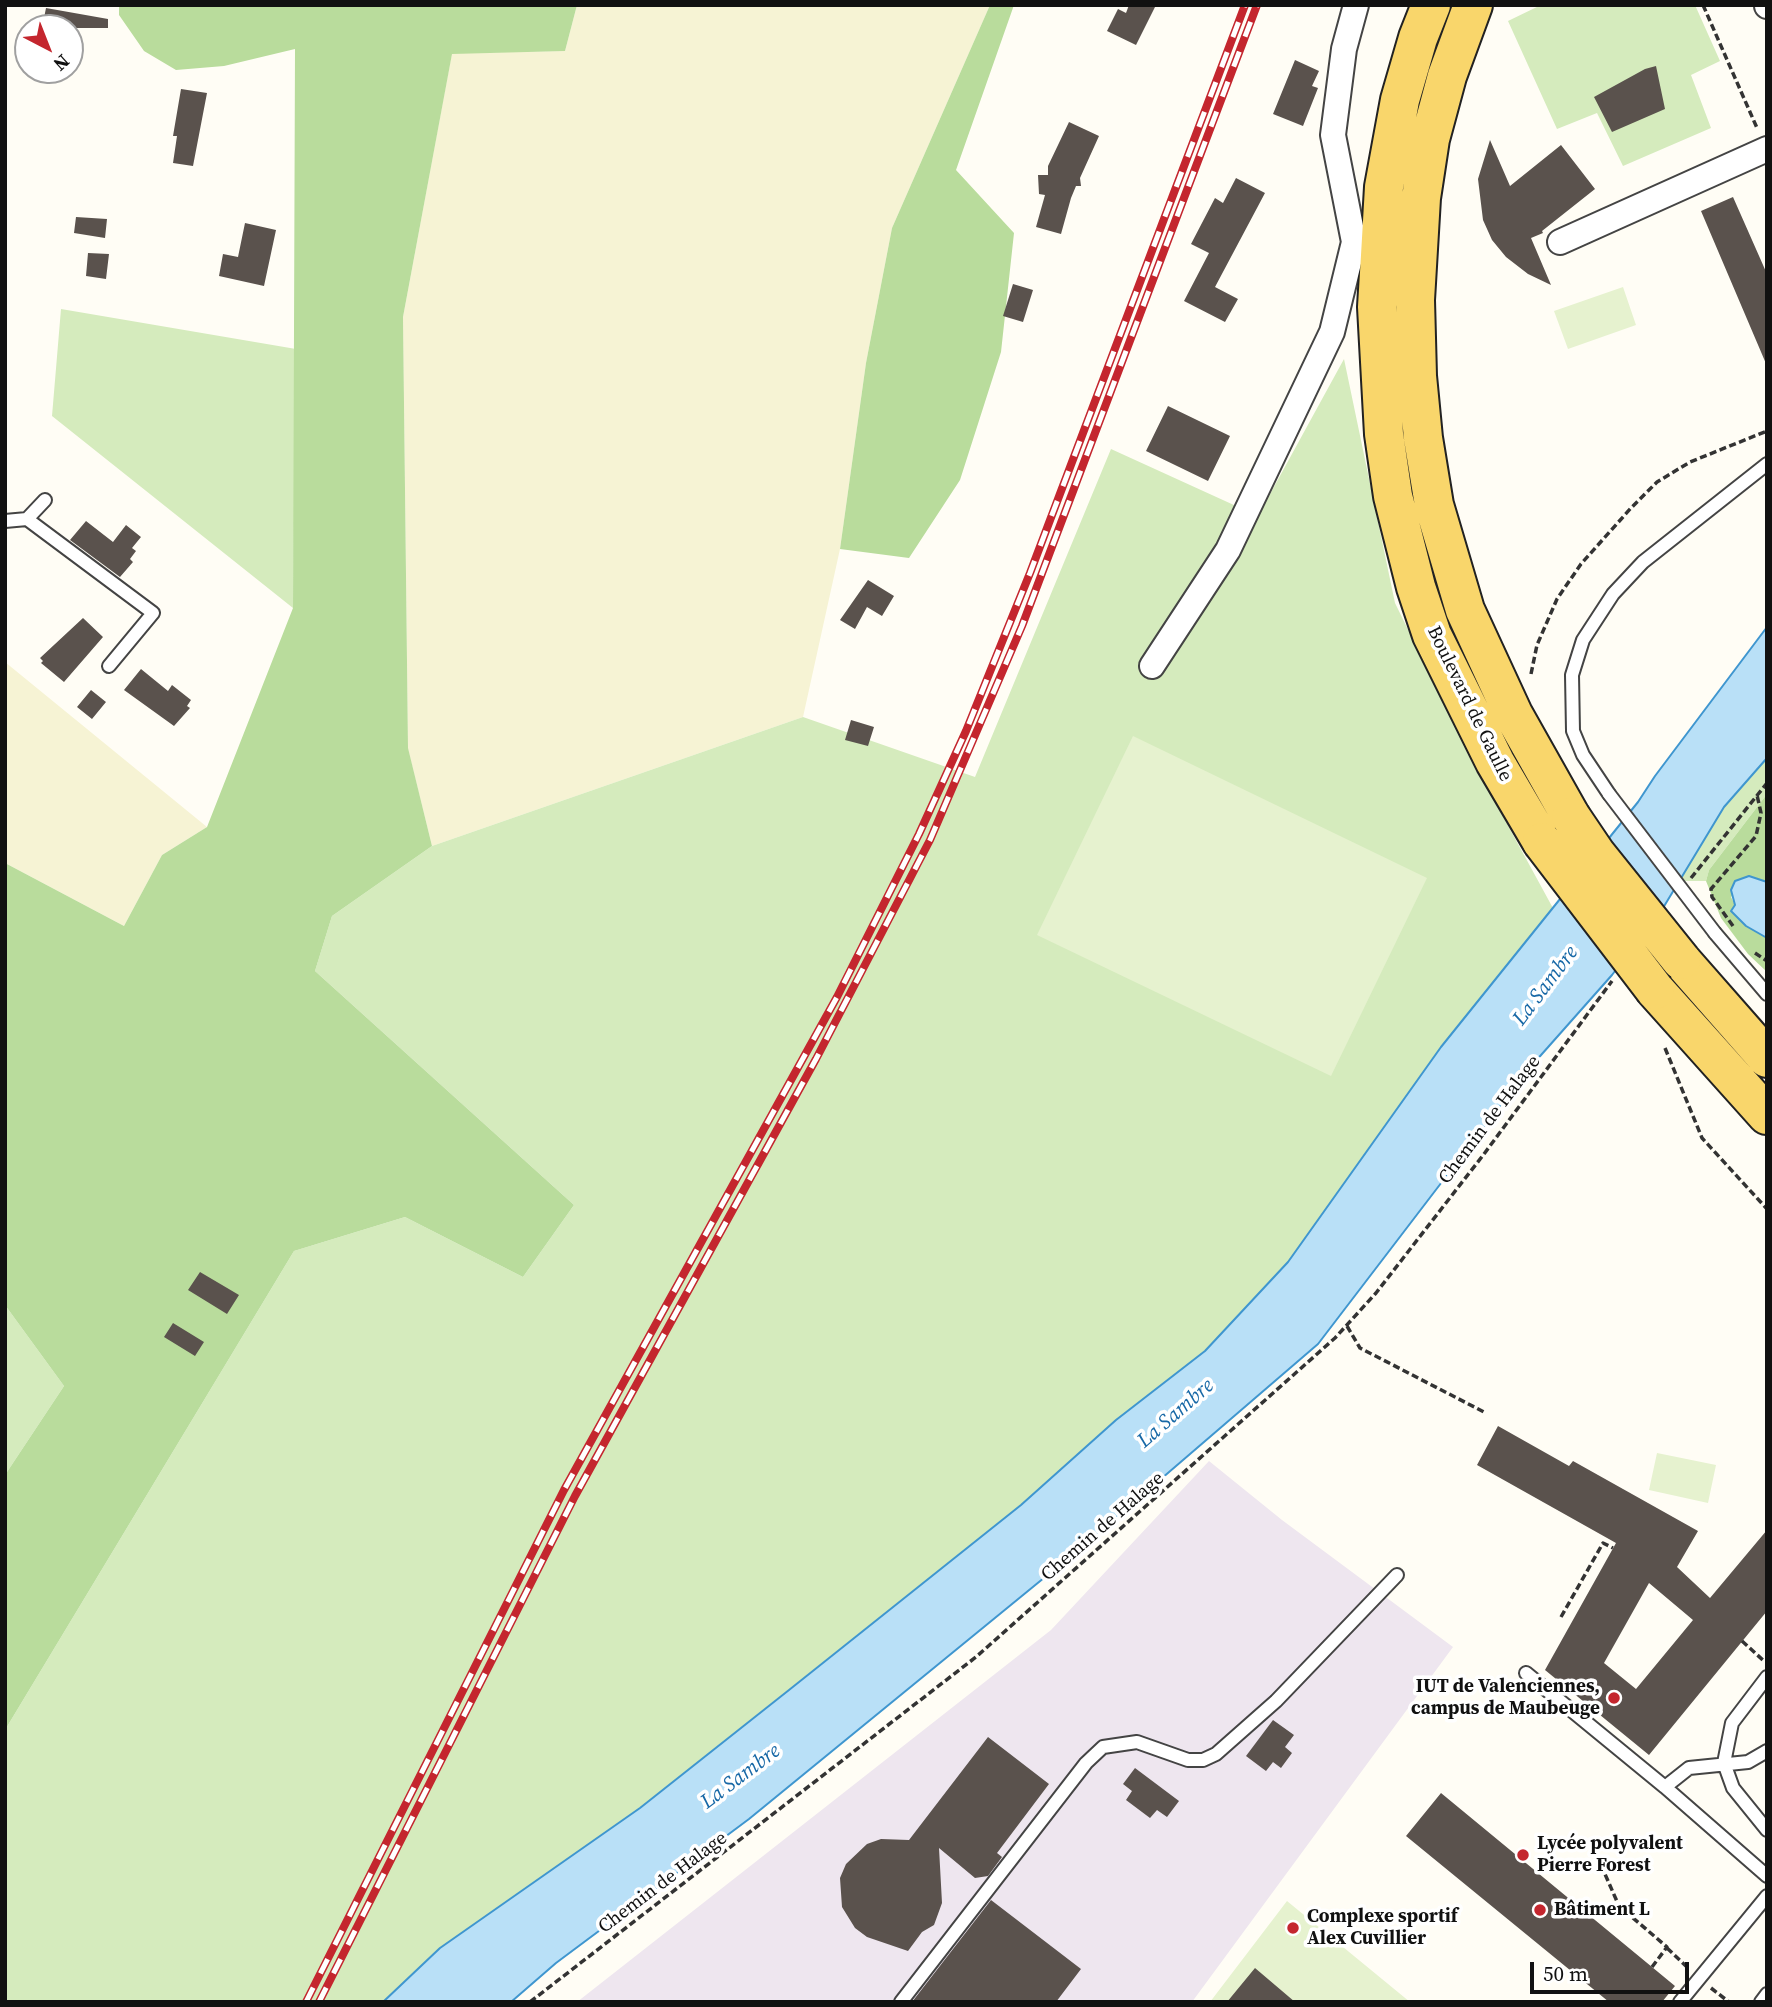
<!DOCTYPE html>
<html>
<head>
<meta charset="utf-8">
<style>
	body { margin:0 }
	#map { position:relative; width:1772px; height:2007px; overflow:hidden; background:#fffdf5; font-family:"Source Serif 4",serif }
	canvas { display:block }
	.frame { position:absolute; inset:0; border:7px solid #111; pointer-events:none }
	.north { position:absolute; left:14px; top:14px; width:70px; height:70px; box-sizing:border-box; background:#fff; border:2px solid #a0a0a0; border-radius:50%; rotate:138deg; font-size:19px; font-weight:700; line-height:28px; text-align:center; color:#111 }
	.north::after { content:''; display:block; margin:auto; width:24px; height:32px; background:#c4262e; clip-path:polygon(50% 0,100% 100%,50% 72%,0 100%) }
	.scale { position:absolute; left:1530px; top:1962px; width:159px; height:32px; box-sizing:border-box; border:4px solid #111; border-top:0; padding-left:9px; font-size:21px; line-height:24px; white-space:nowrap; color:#111; -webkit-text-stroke:5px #fff; paint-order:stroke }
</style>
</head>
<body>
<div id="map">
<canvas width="1772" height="2007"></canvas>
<div class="frame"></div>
<div class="north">N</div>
<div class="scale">50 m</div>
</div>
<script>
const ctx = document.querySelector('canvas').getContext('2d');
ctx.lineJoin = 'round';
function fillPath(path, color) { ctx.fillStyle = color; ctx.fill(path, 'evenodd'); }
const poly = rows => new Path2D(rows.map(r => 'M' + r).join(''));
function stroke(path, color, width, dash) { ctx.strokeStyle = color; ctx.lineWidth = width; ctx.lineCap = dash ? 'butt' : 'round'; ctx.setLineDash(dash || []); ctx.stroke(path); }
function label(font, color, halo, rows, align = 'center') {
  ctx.font = font + ' "Source Serif 4",serif'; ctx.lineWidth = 7; ctx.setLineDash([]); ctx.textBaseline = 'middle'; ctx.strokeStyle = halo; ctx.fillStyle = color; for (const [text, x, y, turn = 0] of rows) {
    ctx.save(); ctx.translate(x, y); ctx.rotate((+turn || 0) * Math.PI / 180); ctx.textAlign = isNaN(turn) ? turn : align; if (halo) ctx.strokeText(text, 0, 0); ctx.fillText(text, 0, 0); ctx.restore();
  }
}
fillPath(poly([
	[1209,1461,1282,1520,1453,1647,1192,2002,577,2002,1051,1630]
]), '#eee6ef');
fillPath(poly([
	[577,5,990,5,892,228,866,363,840,549,803,717,432,846,408,749,403,317,452,53,565,51],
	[5,662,207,827,162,855,124,926,5,863]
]), '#f6f3d4');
fillPath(poly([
	[1541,5,1695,5,1720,61,1691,75,1711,128,1623,166,1597,113,1557,129,1508,21],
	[61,309,296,349,293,608,52,416],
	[1344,359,1395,603,1470,756,1554,910,1441,1047,1288,1262,1205,1351,1116,1420,1021,1505,640,1808,440,1948,383,2002,5,2002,5,1730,294,1251,405,1217,523,1277,574,1205,315,971,332,916,432,846,803,717,975,777,1111,449,1258,516],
	[1767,758,1767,794,1709,870,1706,881,1679,881,1724,806],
	[5,1305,64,1386,5,1475]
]), '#d5ebbd');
fillPath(poly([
	[119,5,577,5,565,51,452,54,403,317,408,748,432,846,332,916,315,971,574,1205,523,1277,405,1217,294,1251,5,1730,5,1475,64,1386,5,1305,5,863,124,926,162,855,207,827,293,608,295,49,224,66,176,70,144,51,119,15],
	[990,5,1014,5,956,170,1014,233,1001,352,960,480,909,558,840,549,866,363,892,228],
	[1767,794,1767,882,1749,876,1731,897,1735,905,1731,911,1746,926,1767,938,1767,972,1748,954,1721,918,1706,881,1709,870]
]), '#b9dc9c');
fillPath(poly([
	[1623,287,1636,325,1568,349,1554,311],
	[1133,736,1427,878,1331,1076,1037,935],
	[1657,1453,1716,1465,1708,1503,1649,1490],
	[1287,1901,1410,2002,1210,2002]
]), '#e6f2cf');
const water = poly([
	[1767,627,1767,758,1724,807,1663,908,1612,975,1526,1072,1318,1344,1083,1546,749,1819,556,1963,511,2002,383,2002,440,1948,640,1808,789,1690,1021,1505,1116,1420,1205,1351,1288,1262,1441,1047,1638,802,1655,776,1767,627],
	[1749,876,1767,882,1767,938,1746,926,1731,911,1735,905,1731,890,1735,881,1749,876]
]);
fillPath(water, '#b9e0f7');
stroke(water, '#3f96cf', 2);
fillPath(poly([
	[1129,5,1156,5,1136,45,1107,31,1118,9,1126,13],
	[46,8,108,19,108,28,42,28],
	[1295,60,1319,71,1312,86,1318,88,1303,126,1273,114],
	[1656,66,1665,109,1612,132,1594,97,1645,69],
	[181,89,207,93,193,166,173,163,177,136,173,136],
	[1069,122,1099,136,1080,178,1081,186,1076,186,1071,198,1061,234,1036,227,1045,195,1039,194,1038,175,1048,175,1048,166],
	[1490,140,1510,186,1561,145,1595,189,1542,231,1543,233,1531,238,1551,285,1528,274,1506,257,1492,240,1483,220,1478,179],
	[1236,178,1265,193,1215,287,1238,299,1225,322,1184,301,1209,253,1191,244,1215,198,1223,203],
	[1733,197,1767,274,1767,366,1701,211],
	[76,217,107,219,105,238,74,233],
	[245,223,276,230,264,286,219,276,223,254,238,257],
	[88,253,109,254,106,279,86,276],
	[1013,284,1033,290,1023,322,1003,316],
	[1168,406,1230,436,1208,481,1146,451],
	[86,521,113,542,126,525,141,537,132,548,136,551,130,559,133,562,120,577,70,540],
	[868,580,894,596,882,616,867,607,855,629,840,620],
	[83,618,103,637,64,682,41,663,43,661,40,658],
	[141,669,168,691,172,685,191,700,187,706,190,708,174,726,124,690],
	[91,690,106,702,92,719,77,707],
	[851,720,874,727,868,746,845,740],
	[200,1272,239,1295,227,1314,188,1290],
	[173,1323,204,1342,195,1356,164,1337],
	[1498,1426,1569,1466,1573,1461,1698,1531,1677,1567,1710,1598,1767,1530,1767,1611,1649,1755,1545,1670,1616,1543,1477,1465],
	[1649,1583,1693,1620,1636,1689,1604,1663],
	[1273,1720,1294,1735,1285,1747,1292,1753,1281,1768,1273,1762,1266,1771,1246,1756],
	[988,1737,1049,1784,997,1853,1002,1857,988,1876,975,1878,939,1848,942,1903,934,1925,922,1932,908,1951,867,1937,855,1928,842,1907,840,1878,846,1864,867,1844,881,1839,909,1840],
	[1135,1768,1179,1801,1167,1817,1157,1810,1150,1818,1126,1800,1132,1791,1123,1784],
	[1441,1793,1675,1986,1662,2002,1609,2002,1406,1836],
	[991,1900,1081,1969,1056,2002,912,2002],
	[1255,1968,1295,2002,1227,2002]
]), '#5a524d');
const lane = poly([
	[27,519,45,500],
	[5,521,27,519,153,613,109,666],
	[1609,794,1583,755,1573,731,1572,675,1583,640,1613,594,1643,562,1767,464],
	[1715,933,1767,994],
	[1526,1673,1665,1787,1767,1876],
	[1767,1677,1732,1723,1724,1763,1733,1788,1767,1830],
	[1665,1787,1689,1768,1748,1762,1767,1751],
	[901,2002,1086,1763,1103,1747,1137,1742,1188,1760,1203,1760,1216,1754,1276,1701,1397,1575],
	[1680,2002,1767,1896],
	[1761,2002,1767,1994]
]);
const street = poly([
	[1767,5,1767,6],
	[1560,242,1767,149],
	[1152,666,1228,550,1332,332,1354,242,1333,135,1344,49,1356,5]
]);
const primary = poly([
	[1431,5,1418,38,1400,100,1384,187,1377,307,1384,434,1393,496,1416,587,1432,635,1495,762,1542,842],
	[1473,5,1447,76,1430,139,1421,198,1415,300,1417,376,1423,438,1434,505,1465,610,1513,714,1571,817],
	[1681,960,1767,1058],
	[1655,990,1767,1115]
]);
stroke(lane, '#444', 16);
stroke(street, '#444', 28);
stroke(primary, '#222', 42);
stroke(poly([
	[1703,5,1757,128],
	[1531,674,1537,645,1557,599,1581,564,1631,508,1657,482,1690,462,1767,431],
	[1691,878,1767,783],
	[1733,926,1712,897,1711,889,1756,836,1761,813,1757,795],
	[1755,953,1767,961],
	[1665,1048,1702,1138,1767,1209],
	[1347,1326,1360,1348,1484,1412],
	[1561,1617,1603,1543,1613,1548],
	[1742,1641,1765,1662],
	[1601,1865,1619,1906,1667,1947,1652,1967],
	[1667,1948,1687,1967],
	[1711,1988,1729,2002],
	[530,2002,976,1657,1335,1338,1376,1293,1484,1154,1612,981]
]), '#333', 3.5, [7, 3.5]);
stroke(lane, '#fff', 12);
stroke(street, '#fff', 24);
stroke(primary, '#f9d66b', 38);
const rail = poly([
	[306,2002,564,1490,837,997,919,834,966,731,1030,573,1245,5],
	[319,2002,575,1496,816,1059,930,840,1022,626,1257,5]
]);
stroke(rail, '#c4262e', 8);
stroke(rail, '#fff', 5, [16]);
const laneBridge = poly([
	[1609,794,1715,933]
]);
const primaryBridge = poly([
	[1571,817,1596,854,1681,960],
	[1542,842,1655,990]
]);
stroke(laneBridge, '#444', 16, []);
stroke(primaryBridge, '#222', 42, []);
stroke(laneBridge, '#fff', 12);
stroke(primaryBridge, '#f9d66b', 38);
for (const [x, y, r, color] of [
	[1614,1698,7,"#c4262e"],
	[1523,1855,7,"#c4262e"],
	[1540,1910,7,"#c4262e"],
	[1293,1928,7,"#c4262e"]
]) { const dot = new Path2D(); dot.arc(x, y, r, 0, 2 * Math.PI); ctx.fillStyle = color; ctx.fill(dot); stroke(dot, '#fff', 2.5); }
label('19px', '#111', '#fff', [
	["Boulevard de Gaulle",1469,704,64],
	["Chemin de Halage",1490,1120,-53],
	["Chemin de Halage",1103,1527,-41],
	["Chemin de Halage",663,1883,-37]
]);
label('bold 19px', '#111', '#fff', [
	["IUT de Valenciennes,",1600,1687,"right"],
	["campus de Maubeuge",1600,1709,"right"],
	["Lycée polyvalent",1537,1844],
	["Pierre Forest",1537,1866],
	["Bâtiment L",1554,1910],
	["Complexe sportif",1307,1917],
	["Alex Cuvillier",1307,1939]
], 'left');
label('italic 21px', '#1768a6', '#fff', [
	["La Sambre",1546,986,-53],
	["La Sambre",1176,1414,-41],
	["La Sambre",741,1777,-37]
]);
</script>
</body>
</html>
